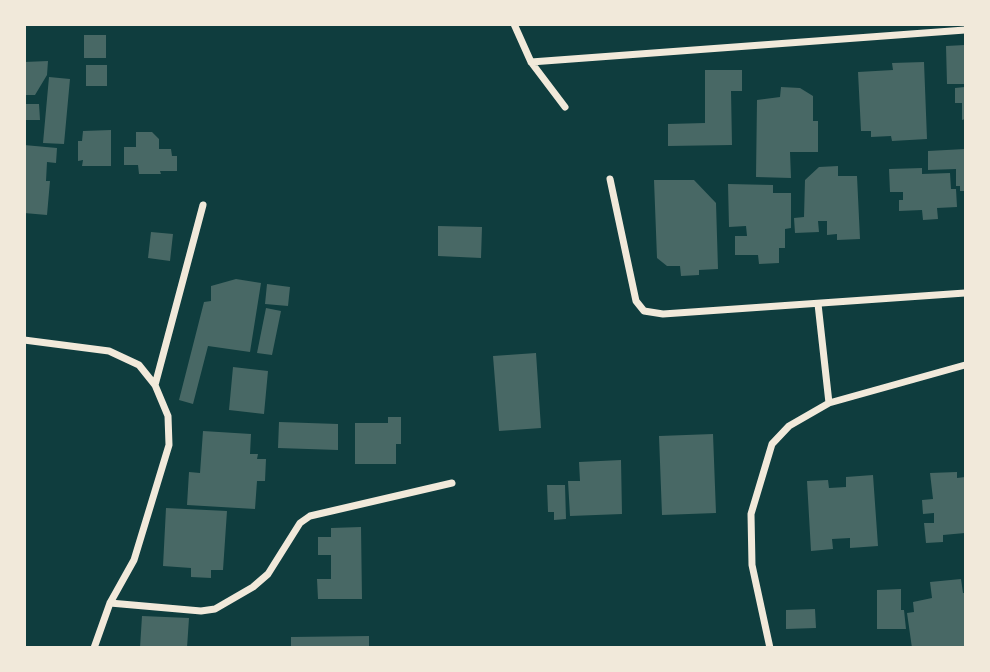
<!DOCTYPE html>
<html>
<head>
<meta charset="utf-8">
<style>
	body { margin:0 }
	#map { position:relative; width:990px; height:672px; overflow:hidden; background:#0f3d3e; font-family:"Source Sans 3",sans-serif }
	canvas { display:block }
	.frame { position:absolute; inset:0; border:26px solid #f1e9da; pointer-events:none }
</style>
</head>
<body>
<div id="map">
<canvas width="990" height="672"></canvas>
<div class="frame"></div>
</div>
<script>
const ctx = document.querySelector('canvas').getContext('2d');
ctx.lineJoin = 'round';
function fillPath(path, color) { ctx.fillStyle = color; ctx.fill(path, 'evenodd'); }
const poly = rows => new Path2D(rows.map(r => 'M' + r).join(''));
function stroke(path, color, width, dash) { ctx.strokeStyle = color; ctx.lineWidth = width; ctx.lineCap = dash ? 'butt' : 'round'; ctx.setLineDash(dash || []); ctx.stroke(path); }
fillPath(poly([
	[84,35,106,35,106,58,84,58],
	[965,45,965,84,947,84,946,46],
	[48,61,47,75,35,95,24,95,24,62],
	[924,62,927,139,892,141,891,136,871,137,871,131,861,131,858,72,893,70,892,63],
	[86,65,107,65,107,86,86,86],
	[705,70,742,70,742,91,731,91,732,145,668,146,668,124,705,123],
	[49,77,70,79,64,144,43,143],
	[781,87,800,88,813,96,813,121,818,121,818,152,790,152,791,178,756,177,757,100,780,97],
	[965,87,965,119,962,120,962,103,955,103,955,88],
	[24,104,39,104,40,120,24,120],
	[111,130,111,166,82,166,83,160,78,161,78,141,82,141,83,131],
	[136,132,152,132,159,139,159,149,171,149,172,156,177,156,177,171,160,171,161,174,139,174,138,165,124,165,124,147,136,147],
	[24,145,57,148,56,163,47,162,46,181,50,181,47,215,24,213],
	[965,149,965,191,960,191,960,186,956,186,956,169,928,170,928,151],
	[838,166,838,176,857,176,860,239,837,240,837,234,827,235,827,221,818,221,819,232,795,233,794,218,804,217,805,180,819,167],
	[922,168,922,174,950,173,951,189,956,189,957,207,937,208,938,219,923,220,922,210,899,211,899,200,903,200,903,192,890,192,889,169],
	[654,180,694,180,716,203,718,269,699,270,699,275,681,276,680,266,667,266,657,258],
	[728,184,773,185,773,193,791,193,791,228,785,229,785,248,779,248,779,263,759,264,758,255,735,255,735,236,747,236,746,226,729,227],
	[438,226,482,227,481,258,438,256],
	[151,232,173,234,170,261,148,258],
	[236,279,261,283,250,352,208,346,193,404,179,400,204,302,211,301,211,286],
	[267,284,290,287,288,306,265,304],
	[266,308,281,311,272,355,257,353],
	[536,353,541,428,499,431,493,356],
	[233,367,268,371,264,414,229,410],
	[388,417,401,417,401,444,396,444,396,464,355,464,355,423,388,423],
	[279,422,338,424,338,450,278,448],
	[203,431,251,434,250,454,258,454,257,459,266,459,265,481,257,481,255,509,187,505,189,472,200,473],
	[713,434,716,513,662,515,659,436],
	[621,460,622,514,570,516,568,481,580,481,579,462],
	[957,472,957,478,965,477,965,533,943,535,943,542,926,543,924,523,934,523,934,513,923,514,922,500,933,499,930,473],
	[873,475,878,546,850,548,850,538,832,539,833,549,811,551,807,481,828,480,829,488,846,487,846,477],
	[547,485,565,485,566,519,554,520,554,512,548,512],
	[166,508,227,511,223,570,211,570,211,578,191,577,191,568,163,566],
	[361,527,362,599,318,599,317,579,331,579,331,555,318,555,318,537,331,537,331,528],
	[961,579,963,593,965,593,965,648,912,648,907,613,914,612,913,602,932,598,930,582],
	[901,589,901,610,904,610,906,629,877,629,877,590],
	[815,609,816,628,786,629,786,610],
	[142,616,189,618,187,648,140,648],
	[369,636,369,648,291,648,291,637]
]), '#486865');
stroke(poly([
	[514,24,531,62,565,107],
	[531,62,965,30],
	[610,179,636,301,644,311,663,314,965,293],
	[818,304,829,403],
	[24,340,109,351,139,365,155,385,168,416,169,445,134,560,110,603,94,648],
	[155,385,203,205],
	[110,603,201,611,215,609,253,587,268,574,300,523,310,516,452,483],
	[770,648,752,565,751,514,772,444,789,426,829,403,965,365]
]), '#f1e9da', 7);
</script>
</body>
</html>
